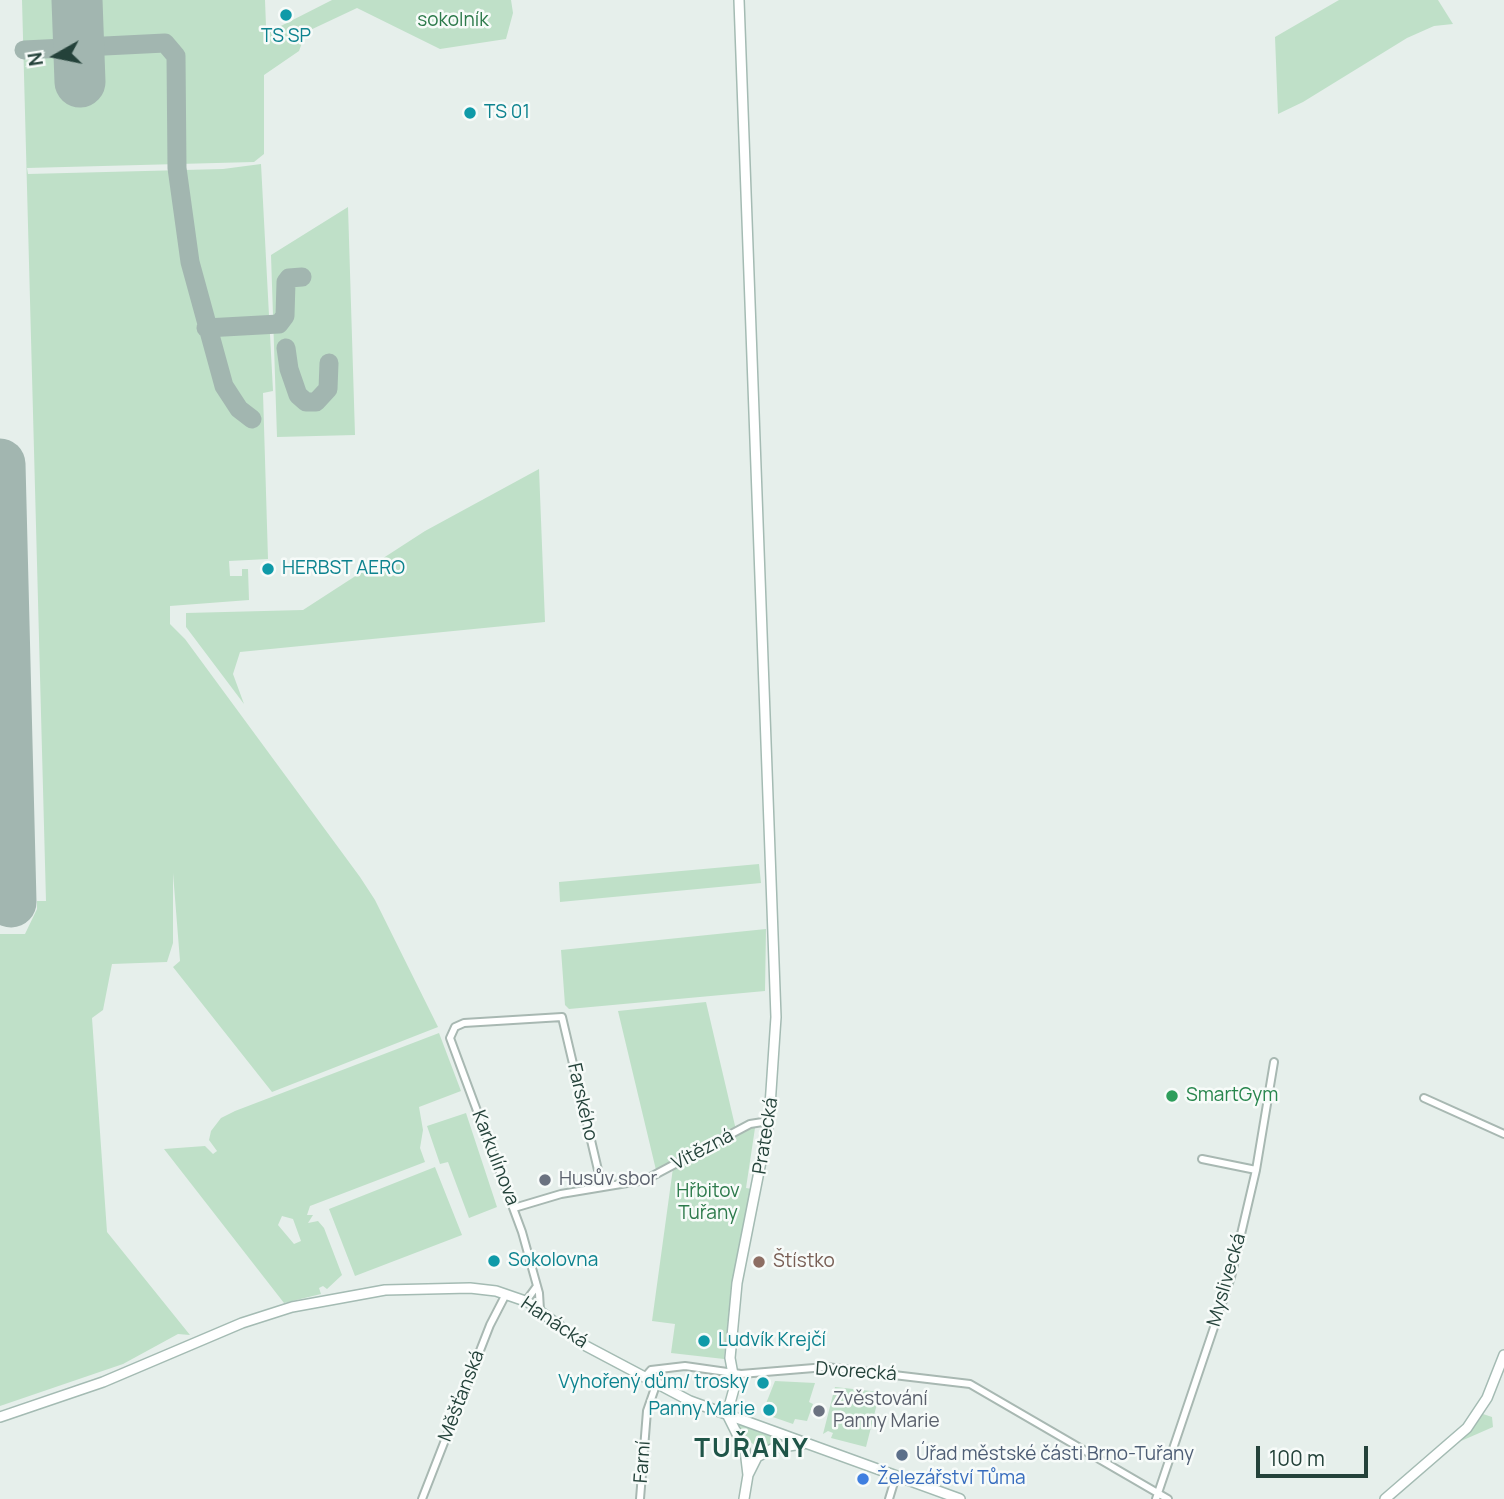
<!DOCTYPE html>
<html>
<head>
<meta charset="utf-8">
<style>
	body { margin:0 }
	#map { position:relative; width:1504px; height:1499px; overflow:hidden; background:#e6efeb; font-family:Manrope,sans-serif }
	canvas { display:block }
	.north { position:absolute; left:21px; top:21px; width:70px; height:70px; -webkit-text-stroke:5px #f7fbf9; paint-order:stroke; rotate:261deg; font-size:19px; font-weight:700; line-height:28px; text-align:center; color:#24423a }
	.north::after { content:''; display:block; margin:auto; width:24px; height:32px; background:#24423a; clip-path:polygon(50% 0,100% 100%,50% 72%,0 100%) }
	.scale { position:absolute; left:1256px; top:1446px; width:112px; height:32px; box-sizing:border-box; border:4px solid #24423a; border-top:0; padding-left:9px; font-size:21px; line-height:24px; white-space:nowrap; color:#24423a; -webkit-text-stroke:5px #f7fbf9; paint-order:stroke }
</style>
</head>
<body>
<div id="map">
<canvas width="1504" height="1499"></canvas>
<div class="north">N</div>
<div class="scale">100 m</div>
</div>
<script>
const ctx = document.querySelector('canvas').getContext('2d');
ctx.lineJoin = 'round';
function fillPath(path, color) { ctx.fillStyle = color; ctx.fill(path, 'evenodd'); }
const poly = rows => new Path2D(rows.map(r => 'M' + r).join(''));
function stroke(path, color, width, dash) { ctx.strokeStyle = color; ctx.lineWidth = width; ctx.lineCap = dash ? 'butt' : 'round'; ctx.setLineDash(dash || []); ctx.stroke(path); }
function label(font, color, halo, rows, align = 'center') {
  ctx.font = font + ' Manrope,sans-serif'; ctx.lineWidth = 5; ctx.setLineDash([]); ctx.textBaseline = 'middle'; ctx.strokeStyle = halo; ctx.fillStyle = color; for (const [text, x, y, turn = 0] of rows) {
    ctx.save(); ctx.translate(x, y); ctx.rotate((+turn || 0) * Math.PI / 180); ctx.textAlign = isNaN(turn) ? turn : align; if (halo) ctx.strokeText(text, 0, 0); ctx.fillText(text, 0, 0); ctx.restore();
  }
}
fillPath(poly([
	[22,0,265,0,266,26,273,30,332,0,511,0,513,13,506,39,440,49,357,8,306,32,299,51,264,75,264,154,254,162,27,168,28,174,223,169,261,164,273,391,263,393,268,559,229,561,230,576,242,576,242,569,248,569,249,600,170,606,170,624,185,639,360,877,375,900,438,1027,272,1092,173,967,180,961,173,873,173,943,167,962,112,964,103,1010,92,1018,107,1232,190,1335,178,1334,123,1364,0,1406,0,934,25,934,37,909,37,901,46,901],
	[1339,0,1438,0,1453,24,1434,26,1407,38,1303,102,1278,114,1275,37],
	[348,207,355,435,277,437,271,255],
	[539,469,545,622,240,652,233,674,244,704,186,627,186,613,303,610,425,531],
	[759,864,761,883,560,902,559,882],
	[766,929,765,991,569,1009,565,1005,561,950],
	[706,1002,736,1130,656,1170,618,1011],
	[439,1033,461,1091,419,1107,423,1130,420,1148,425,1162,310,1206,307,1215,313,1215,308,1223,318,1221,324,1228,342,1275,327,1289,323,1286,319,1288,321,1294,284,1303,164,1149,205,1146,213,1154,217,1151,209,1140,211,1131,221,1118,235,1111],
	[282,1216,293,1219,301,1241,294,1244,278,1225],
	[466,1113,497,1207,469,1218,448,1162,440,1164,427,1126],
	[752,1126,755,1128,746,1188,752,1189,732,1282,724,1359,671,1353,675,1324,652,1321,673,1168],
	[435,1167,462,1235,355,1276,329,1209],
	[775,1381,815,1383,809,1402,813,1404,807,1421,795,1419,793,1424,767,1415,773,1409,765,1406],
	[835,1387,880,1392,866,1447,831,1438,833,1433,828,1431,823,1434],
	[1483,1414,1492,1417,1493,1427,1461,1441],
	[741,1423,783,1441,770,1445,754,1445,739,1431,738,1424]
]), '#bfe0c8');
stroke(poly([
	[24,50,165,43,176,56,177,168,190,262,224,386,239,409,252,419],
	[206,328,279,324,285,316,286,282,289,278,302,277],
	[286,348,289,369,298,395,306,402,316,402,328,389,329,363],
	[0,872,9,850,8,785]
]), '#a2b6b0', 19);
stroke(poly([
	[77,0,80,82],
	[0,464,11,902]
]), '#a2b6b0', 51);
const street = poly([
	[1424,1098,1504,1134],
	[1202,1159,1256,1170],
	[514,1208,561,1194,645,1180,750,1124,769,1121],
	[526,1301,537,1286],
	[540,1310,539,1293,522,1232,450,1038,455,1027,464,1023,562,1017,602,1187],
	[644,1378,651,1370,685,1366,741,1374,826,1367,970,1384,1168,1499],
	[422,1499,490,1325,506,1294],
	[640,1499,647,1411,656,1385],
	[889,1499,896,1476],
	[1156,1499,1231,1277,1256,1170,1274,1062]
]);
const secondary = poly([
	[739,0,776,1017,769,1121,737,1283,730,1358,735,1385,727,1414,745,1450,748,1475],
	[0,1417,103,1382,242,1323,292,1307,385,1290,470,1288,496,1291,528,1302,586,1346,690,1401,960,1499],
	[744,1499,748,1475,757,1457,774,1448,803,1444],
	[1385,1499,1467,1428,1487,1398,1504,1355]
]);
stroke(street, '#a8b8b2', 10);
stroke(secondary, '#a4bbb3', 12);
stroke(street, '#fff', 6);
stroke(secondary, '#fff', 9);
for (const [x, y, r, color] of [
	[286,15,7,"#0f9aa8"],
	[470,113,7,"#0f9aa8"],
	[268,569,7,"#0f9aa8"],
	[1172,1096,7,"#2e9e5b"],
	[545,1180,7,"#6b7280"],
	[494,1261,7,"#0f9aa8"],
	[759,1262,7,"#8d6e63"],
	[704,1341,7,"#0f9aa8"],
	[763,1383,7,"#0f9aa8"],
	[769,1410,7,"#0f9aa8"],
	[819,1411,7,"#6b7280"],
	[902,1455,7,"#5c6f8a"],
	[863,1479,7,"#3f7fe0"]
]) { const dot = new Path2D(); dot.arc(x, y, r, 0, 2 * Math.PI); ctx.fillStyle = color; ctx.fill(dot); stroke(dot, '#f7fbf9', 2.5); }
label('19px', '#2d7a4b', '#f7fbf9', [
	["sokolník",453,21],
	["Hřbitov",708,1192],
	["Tuřany",708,1214]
]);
label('19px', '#0d838f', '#f7fbf9', [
	["TS SP",286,37,"center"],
	["TS 01",484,113],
	["HERBST AERO",282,569],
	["Sokolovna",508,1261],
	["Ludvík Krejčí",718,1341],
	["Vyhořený dům/ trosky",749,1383,"right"],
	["Panny Marie",755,1410,"right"]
], 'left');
label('19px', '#27864d', '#f7fbf9', [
	["SmartGym",1186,1096]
], 'left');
label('19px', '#24423a', '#f7fbf9', [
	["Farského",582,1102,77],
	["Pratecká",766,1136,-81],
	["Vítězná",703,1150,-28],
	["Karkulínova",495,1158,69],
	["Myslivecká",1227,1280,-74],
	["Hanácká",554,1323,34],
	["Dvorecká",856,1372,4],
	["Měšťanská",462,1396,-69],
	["Farní",643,1462,-86]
]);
label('19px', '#5b616d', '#f7fbf9', [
	["Husův sbor",559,1180],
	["Zvěstování",833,1400],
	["Panny Marie",833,1422]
], 'left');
label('19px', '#785e54', '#f7fbf9', [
	["Štístko",773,1262]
], 'left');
label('19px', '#4e5e75', '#f7fbf9', [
	["Úřad městské části Brno-Tuřany",916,1455]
], 'left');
label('19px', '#366cbe', '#f7fbf9', [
	["Železářství Tůma",877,1479]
], 'left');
ctx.letterSpacing = '2px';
label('bold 26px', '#1f5548', '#f7fbf9', [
	["TUŘANY",752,1450]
]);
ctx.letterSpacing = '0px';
</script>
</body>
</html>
